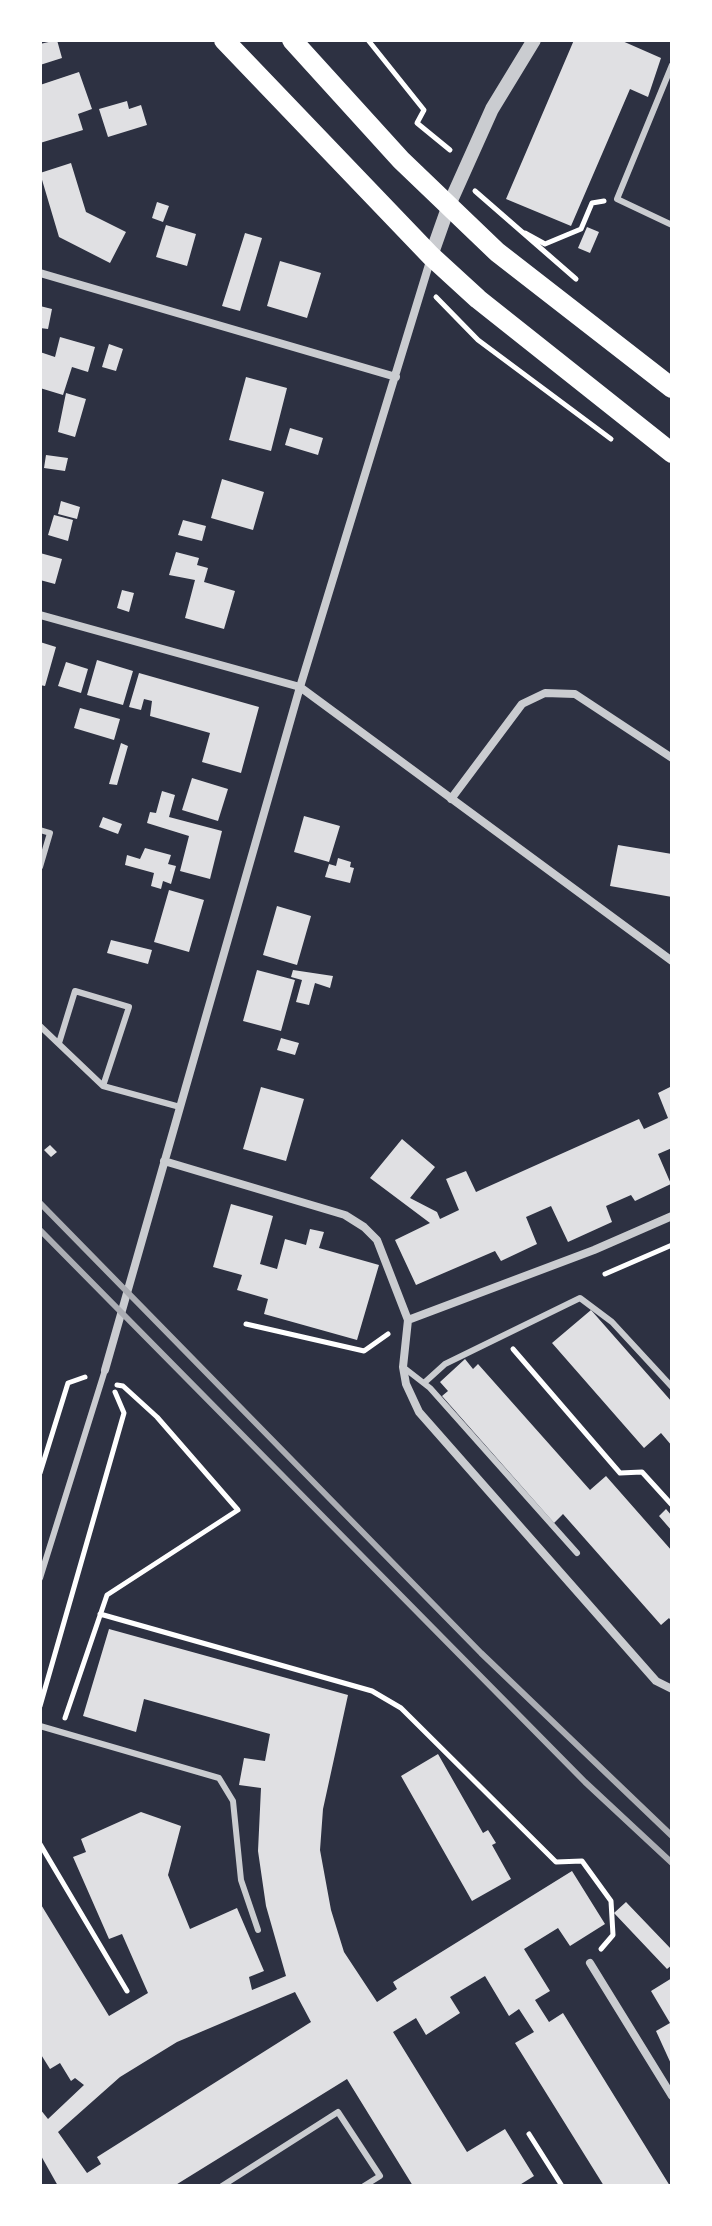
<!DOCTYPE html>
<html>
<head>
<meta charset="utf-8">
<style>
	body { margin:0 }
	#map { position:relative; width:712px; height:2226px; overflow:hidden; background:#2d3142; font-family:Spectral,serif }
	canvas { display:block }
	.frame { position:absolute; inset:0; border:42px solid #fff; pointer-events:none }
</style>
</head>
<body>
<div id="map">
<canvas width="712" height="2226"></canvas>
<div class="frame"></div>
</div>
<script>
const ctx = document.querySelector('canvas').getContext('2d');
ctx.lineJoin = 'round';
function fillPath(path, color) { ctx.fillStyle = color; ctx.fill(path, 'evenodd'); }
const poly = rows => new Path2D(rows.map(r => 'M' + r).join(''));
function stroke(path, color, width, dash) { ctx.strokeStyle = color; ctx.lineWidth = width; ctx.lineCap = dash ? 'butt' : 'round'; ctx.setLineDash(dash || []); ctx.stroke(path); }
fillPath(poly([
	[57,40,62,58,40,65,40,44],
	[574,40,620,40,661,58,648,97,630,89,571,226,506,199],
	[79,72,92,109,78,114,83,130,40,143,40,85],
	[127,101,129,109,141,105,147,125,108,137,99,109],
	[71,163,86,212,126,232,110,263,59,237,40,173],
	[157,202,169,206,163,222,152,218],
	[166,225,196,234,187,266,156,257],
	[587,227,599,232,590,253,578,248],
	[245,233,262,238,240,311,222,306],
	[280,261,321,273,307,318,267,306],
	[40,306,52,309,48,329,40,328],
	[60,337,95,347,88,372,72,367,63,395,40,388,40,352,55,357],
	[109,344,123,349,116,371,102,367],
	[246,377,287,388,271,451,229,440],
	[66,393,86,399,75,437,58,432],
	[290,428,323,438,318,455,285,445],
	[46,455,68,458,65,471,44,468],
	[222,479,264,492,253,530,211,518],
	[61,501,80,507,77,519,58,514],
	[54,515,73,520,68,541,48,535],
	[183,520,206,526,202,541,178,535],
	[176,552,199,558,197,565,208,568,204,582,235,591,224,629,185,618,195,580,169,575],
	[40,553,62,559,55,584,40,580],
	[122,590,134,593,129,612,117,608],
	[40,642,56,647,45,686,40,685],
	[97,660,133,671,123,705,87,695],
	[66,662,88,669,81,693,58,686],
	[139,673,259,707,241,773,202,762,210,733,150,716,152,701,144,699,141,710,129,707],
	[80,708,120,719,114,740,74,728],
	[121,743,128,746,117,785,109,784],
	[192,778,228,789,218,821,182,810],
	[162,791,175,795,169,817,222,831,210,879,180,871,189,836,147,823,150,812,156,813],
	[304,816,340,826,329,862,294,852],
	[103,817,122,824,118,834,99,827],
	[618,845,672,854,672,897,610,886],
	[145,848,171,855,168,864,176,866,171,884,163,881,161,889,151,886,154,873,125,865,127,855,140,859],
	[338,858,351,862,350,867,354,868,350,883,325,877,329,864,336,866],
	[169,890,204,900,189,952,154,942],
	[277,906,311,916,297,965,263,955],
	[111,940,152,950,148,964,107,953],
	[257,970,295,980,281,1031,243,1021],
	[293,970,333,976,330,988,315,983,309,1005,296,1002,302,980,291,977],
	[281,1038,299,1043,295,1055,277,1050],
	[672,1086,672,1148,658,1154,671,1184,635,1201,631,1195,606,1206,612,1222,568,1242,551,1206,526,1217,537,1244,501,1261,495,1251,416,1285,395,1240,430,1223,370,1178,402,1139,435,1167,410,1198,437,1212,440,1219,459,1210,446,1179,466,1171,476,1192,639,1119,644,1129,668,1118,658,1093],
	[261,1087,304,1099,286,1161,243,1149],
	[50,1145,57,1152,51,1157,44,1150],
	[231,1204,273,1216,260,1264,277,1269,285,1239,306,1245,310,1229,324,1232,319,1248,379,1265,357,1340,264,1314,268,1299,237,1290,242,1275,213,1267],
	[591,1310,672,1402,672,1446,661,1433,644,1448,552,1343],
	[465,1359,473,1369,478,1364,590,1490,606,1476,672,1551,672,1622,669,1618,661,1625,563,1514,554,1523,442,1396,448,1391,440,1382],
	[666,1509,672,1516,672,1531,659,1516],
	[109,1629,348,1695,323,1809,320,1850,331,1910,344,1952,377,2002,397,1989,393,1982,572,1871,605,1924,570,1946,558,1928,524,1949,550,1991,535,2000,549,2022,563,2013,670,2186,604,2186,515,2043,534,2032,519,2009,509,2016,485,1976,450,1997,460,2013,426,2035,416,2018,393,2032,467,2152,505,2129,534,2176,518,2186,413,2186,347,2079,174,2186,58,2186,40,2154,40,2109,48,2119,84,2085,75,2078,71,2081,60,2063,50,2069,40,2053,40,1903,109,2016,148,1993,122,1934,109,1939,73,1857,86,1852,81,1839,141,1812,181,1826,168,1875,190,1929,237,1908,264,1971,249,1977,252,1990,286,1976,266,1906,258,1851,261,1788,239,1785,244,1758,265,1761,270,1734,144,1699,136,1732,83,1716],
	[295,1992,311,2022,97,2157,101,2164,87,2173,58,2132,120,2077,177,2042],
	[438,1754,483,1833,488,1830,496,1843,492,1845,511,1879,472,1901,401,1776],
	[626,1902,672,1950,672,1965,667,1969,614,1913],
	[672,1978,672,2066,656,2031,670,2023,651,1991]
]), '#e0e0e3');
stroke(poly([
	[368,40,424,110,417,123,450,150],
	[475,191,576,279],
	[525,233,545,244,581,229,592,203,604,201],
	[436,297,478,340,611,439],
	[605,1274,672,1245],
	[246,1324,364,1351,388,1334],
	[513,1349,620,1473,642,1472,672,1505],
	[40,1473,68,1383,85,1377],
	[100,1614,372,1691,401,1708,556,1862,582,1861,611,1901,613,1935,601,1949],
	[40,1706,124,1413,115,1392],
	[65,1718,107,1595,238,1510,157,1417,123,1386,117,1385],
	[40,1844,127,1991],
	[529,2134,562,2186]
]), '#fff', 5);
stroke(poly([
	[672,65,617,199,672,225],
	[40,830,50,833,40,867],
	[40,1026,103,1086,180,1107],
	[59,1043,75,991,129,1007,103,1086],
	[403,1367,430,1388,577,1553],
	[424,1383,445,1364,580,1298,612,1322,672,1387],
	[40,1578,105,1370],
	[40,1726,219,1778,233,1801,241,1880,258,1930],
	[222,2186,338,2112,380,2176,364,2186]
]), '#caccd0', 6);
stroke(poly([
	[40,273,396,377],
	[40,615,300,687,672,961],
	[451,799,522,704,545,693,575,694,672,758],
	[164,1161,345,1215,364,1227,377,1240,408,1320,594,1250,672,1216],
	[408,1320,403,1367,406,1384,419,1412,656,1681,672,1689],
	[105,1370,300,687,431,258],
	[590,1963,672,2096]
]), '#caccd0', 8);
stroke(poly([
	[431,256,449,205,492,109,534,40]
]), '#caccd0', 14);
stroke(poly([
	[224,40,431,256,478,299,672,453],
	[292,40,401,160,497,252,672,388]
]), '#fff', 20);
stroke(poly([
	[40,1203,481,1653,672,1836],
	[40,1230,585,1782,672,1863]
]), '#abadb3', 6);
</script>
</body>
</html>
